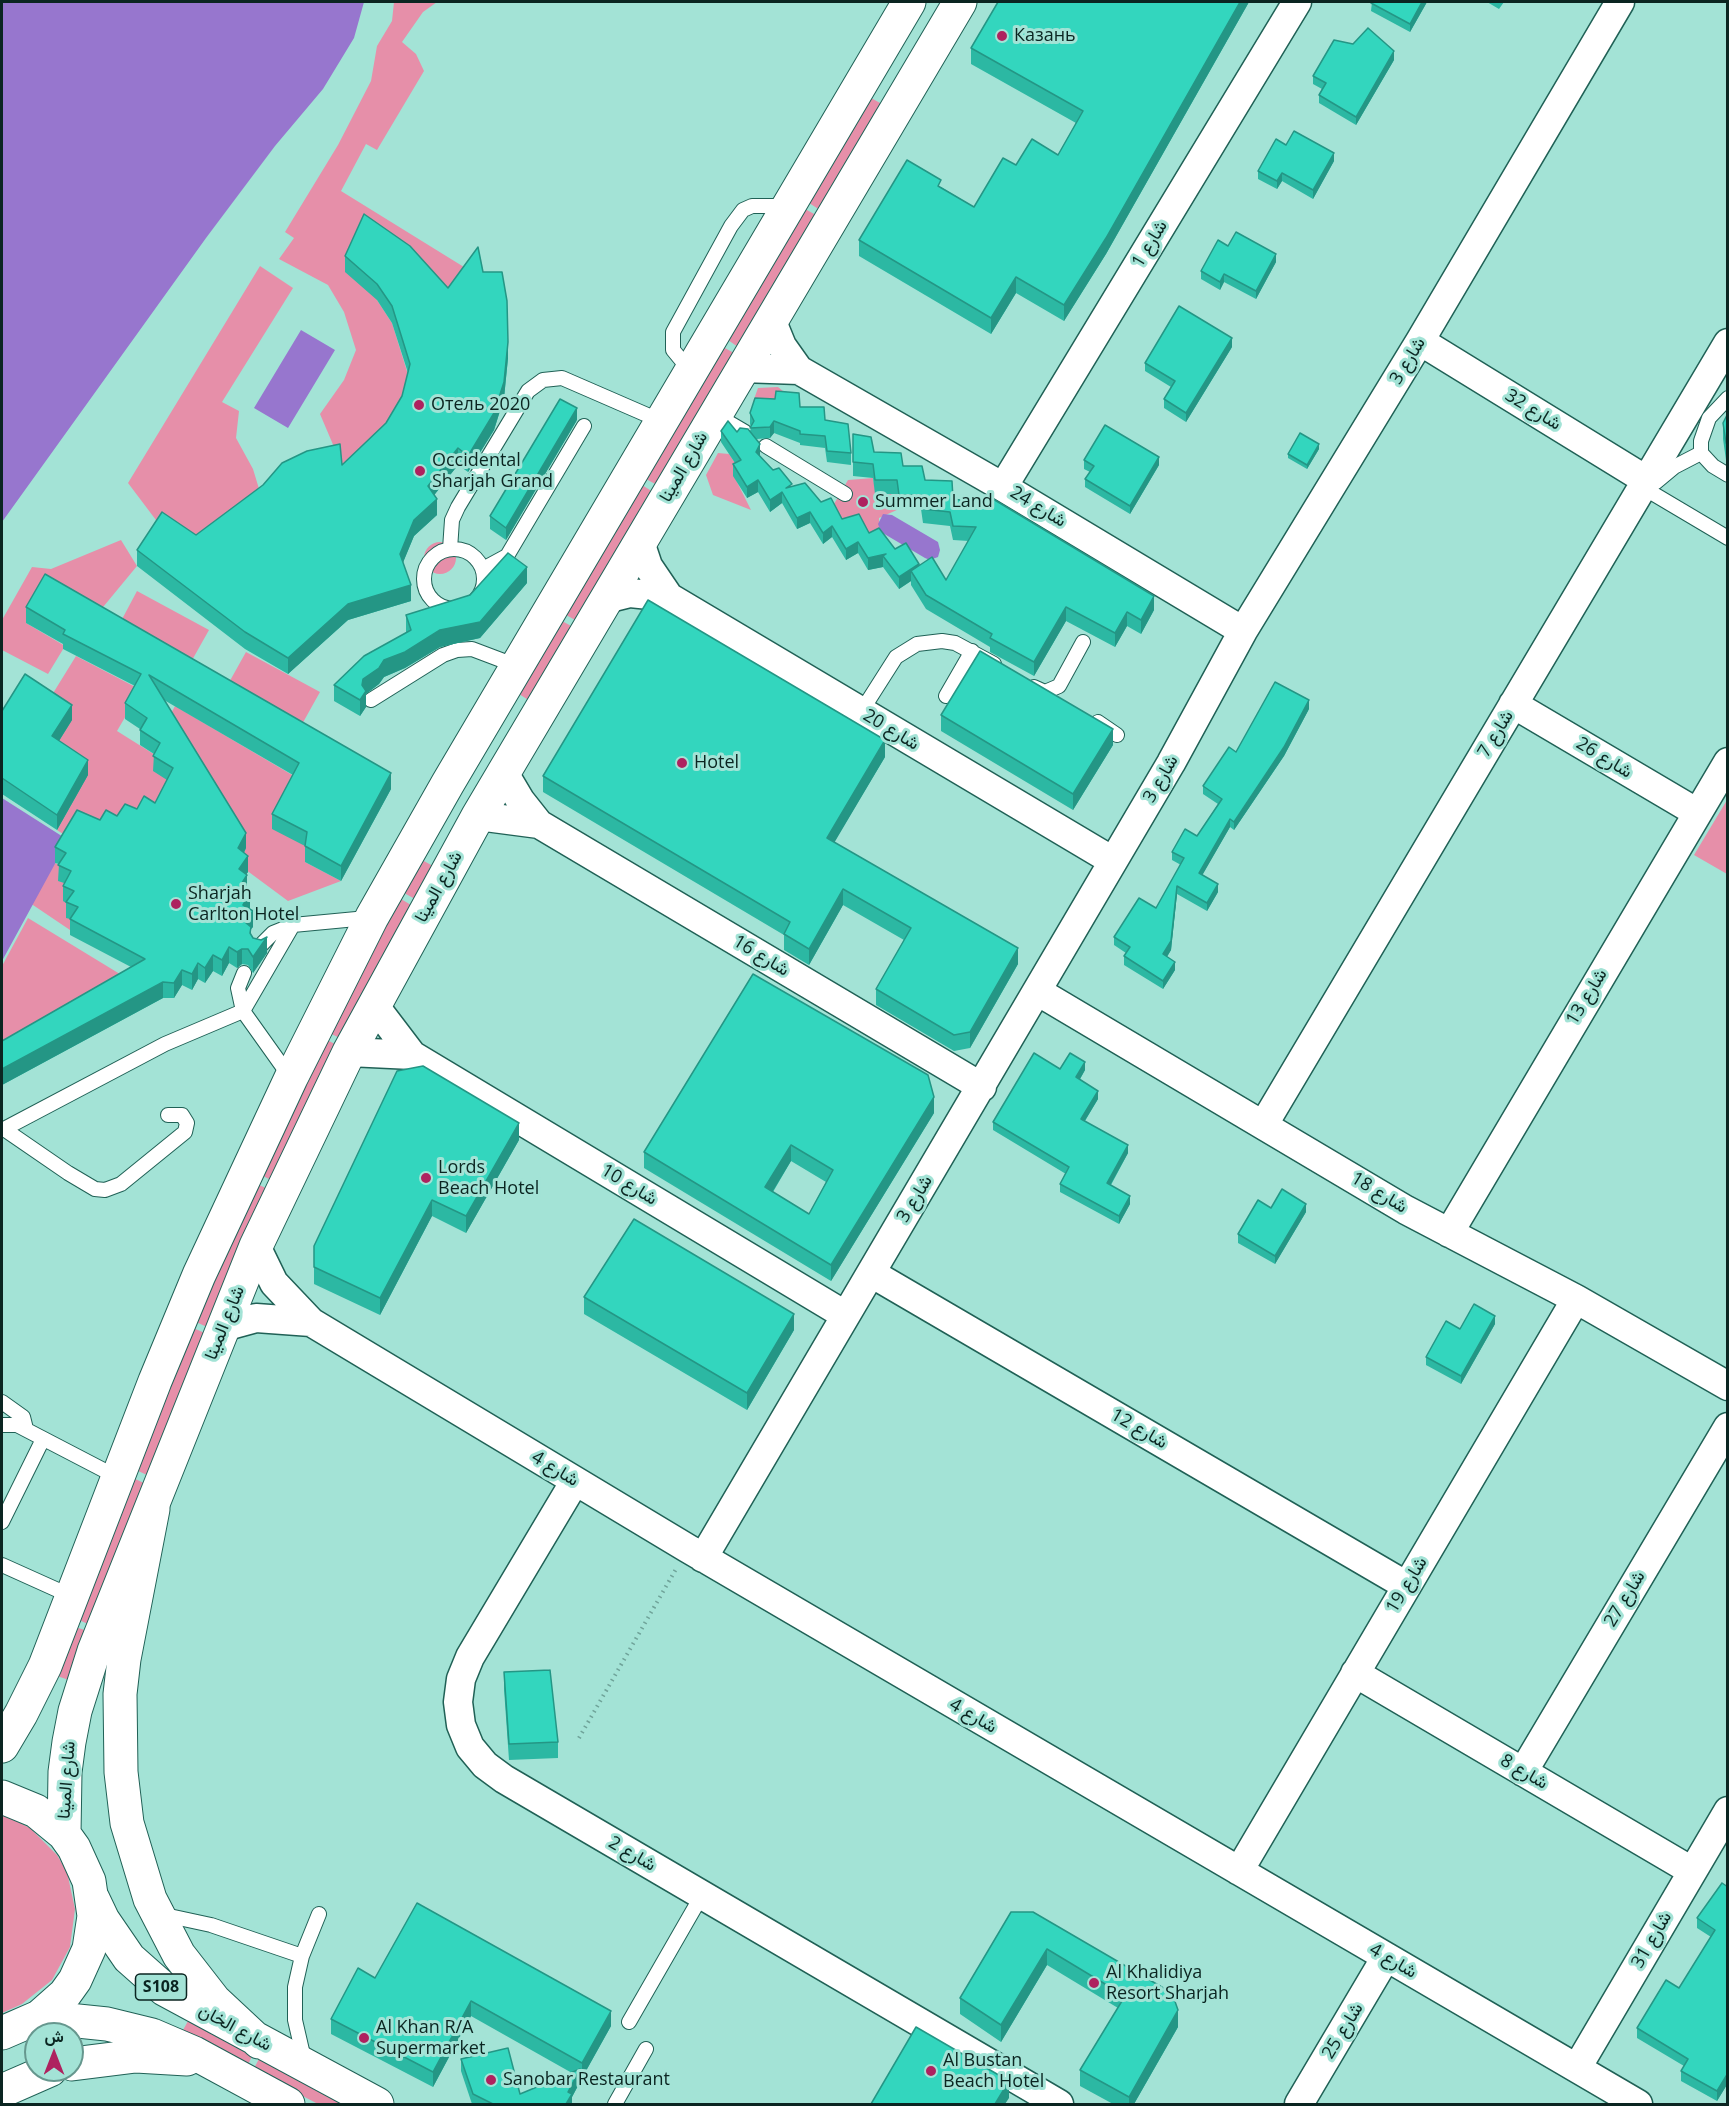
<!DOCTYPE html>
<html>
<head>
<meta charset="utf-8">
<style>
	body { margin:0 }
	#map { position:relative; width:1729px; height:2106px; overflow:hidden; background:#a3e3d6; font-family:"Open Sans",Vazirmatn,sans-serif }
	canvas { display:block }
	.frame { position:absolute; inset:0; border:3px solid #0b2521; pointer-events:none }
	.north { position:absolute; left:24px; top:2022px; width:60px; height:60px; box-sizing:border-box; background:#a3e3d6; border:2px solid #66978e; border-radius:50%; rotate:0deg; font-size:16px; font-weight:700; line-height:24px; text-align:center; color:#0b2521 }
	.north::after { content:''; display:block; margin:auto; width:21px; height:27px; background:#ae225f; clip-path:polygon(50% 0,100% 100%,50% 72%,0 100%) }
</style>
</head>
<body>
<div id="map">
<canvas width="1729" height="2106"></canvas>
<div class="frame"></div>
<div class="north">ش</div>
</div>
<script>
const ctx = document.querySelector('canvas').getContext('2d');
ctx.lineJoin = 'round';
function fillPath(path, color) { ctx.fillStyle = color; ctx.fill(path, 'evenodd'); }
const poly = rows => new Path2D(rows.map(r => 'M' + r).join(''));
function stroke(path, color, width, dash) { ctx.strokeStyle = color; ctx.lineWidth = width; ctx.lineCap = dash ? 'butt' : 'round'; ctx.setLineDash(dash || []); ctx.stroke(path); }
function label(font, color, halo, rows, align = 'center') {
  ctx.font = font + ' "Open Sans",Vazirmatn,sans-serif'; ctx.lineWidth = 6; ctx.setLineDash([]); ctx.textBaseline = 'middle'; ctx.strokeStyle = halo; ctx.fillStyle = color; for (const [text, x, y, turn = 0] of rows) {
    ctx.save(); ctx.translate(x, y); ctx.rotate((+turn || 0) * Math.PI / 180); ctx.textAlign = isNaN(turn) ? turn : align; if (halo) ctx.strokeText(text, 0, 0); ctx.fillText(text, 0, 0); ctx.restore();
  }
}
fillPath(poly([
	[394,2,437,2,423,12,402,42,416,54,424,71,377,150,366,144,341,191,472,272,445,308,377,300,392,323,410,381,402,412,341,473,340,461,320,414,344,380,356,350,344,312,328,285,279,259,294,238,285,232,338,145,371,81,377,46,392,21],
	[871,98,882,104,820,210,809,203],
	[805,209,816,215,738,347,728,340],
	[260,266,293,288,222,402,239,411,236,438,253,469,263,502,196,551,162,528,128,483],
	[723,347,734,353,657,485,646,479],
	[778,387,799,404,755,410,753,402,758,388],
	[718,453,729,454,741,472,734,476,751,510,713,495,706,475],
	[873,478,876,494,897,494,899,509,879,518,879,539,844,530,834,504,848,480],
	[642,485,653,492,577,621,566,615],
	[121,540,137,566,94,618,26,623,65,646,48,674,2,650,2,620,32,567,51,569],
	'424 558a16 16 0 1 1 32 0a16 16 0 1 1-32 0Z',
	[137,591,209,630,191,662,120,623],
	[562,621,573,627,530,701,519,694],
	[246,652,320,692,301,726,227,686],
	[76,656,141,690,117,731,160,758,173,783,155,818,69,838,57,830,78,792,52,752,47,703],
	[175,706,299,779,307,847,305,862,341,881,288,901,238,864,167,721],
	[1727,800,1727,874,1694,855],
	[422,860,433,866,415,899,404,893],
	[55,863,66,868,71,886,78,923,70,930,30,903],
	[401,899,411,905,340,1038,329,1033],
	[28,918,133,982,2,1056,2,966],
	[325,1039,337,1045,273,1181,261,1175],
	[257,1184,268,1189,207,1327,196,1322],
	[193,1328,205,1333,147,1475,136,1470],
	[133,1478,144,1483,90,1625,79,1620],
	[75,1627,88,1631,69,1680,57,1676],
	[2,1814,30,1828,57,1855,67,1872,75,1909,70,1947,52,1980,22,2004,2,2013],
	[188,2021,252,2056,247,2067,182,2032],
	[259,2059,345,2104,318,2104,253,2070]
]), '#e68fa9');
fillPath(poly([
	[2,2,364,2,354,38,323,89,275,146,206,238,2,522],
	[301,330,335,350,288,428,254,408],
	[883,514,892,515,938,542,940,550,938,557,930,560,925,558,881,532,878,524],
	[2,798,68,840,2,961]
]), '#9776ce');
const lane = poly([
	[692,373,673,350,673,332,731,226,743,210,752,206,788,206],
	[716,415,745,432],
	[766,446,845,494],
	[1701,453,1701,441,1709,418,1728,398],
	[1656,482,1674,467,1701,453,1713,466,1728,475],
	[1642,487,1728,538],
	'424 579a30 30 0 1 1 60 0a30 30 0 1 1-60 0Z',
	[450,549,452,520,458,507,528,391,543,380,562,378,661,421],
	[483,569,507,556,584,426],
	[1034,687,1045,692,1059,686,1083,642],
	[946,696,972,651],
	[371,700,443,655,457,650,472,649,517,666],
	[861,712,896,657,917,644,942,641,955,643,994,664],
	[1098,722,1117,735],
	[259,947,273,933,293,925,367,918],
	[244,973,238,988,243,1011,290,1077],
	[4,1129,68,1173,95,1189,105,1190,121,1184,185,1132,187,1123,182,1115,168,1115],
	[2,1130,165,1044,243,1011,293,925],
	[2,1402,23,1417,26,1429],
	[2,1425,17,1425,117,1477],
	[2,1522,43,1439],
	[2,1565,71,1596],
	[160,1914,211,1925,302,1956],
	[629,2022,702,1895],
	[304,2059,295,2020,295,1987,302,1956,319,1914],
	[615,2104,646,2049]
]);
const street = poly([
	[771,319,782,346,799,370,1003,487,1243,631],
	[1420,341,1646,480],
	[742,368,799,370],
	[1003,487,1297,2],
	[640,542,648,566,669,597],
	[606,599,630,593,669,597,1113,861],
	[1513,704,1696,812],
	[504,773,520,800,539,824],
	[478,816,539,824,982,1087],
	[1037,991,1406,1210,1576,1299,1728,1386],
	[374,1005,412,1055,845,1315],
	[349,1052,412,1055],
	[1264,1124,1728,343],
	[1449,1233,1728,762],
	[256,1246,274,1283,311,1322,687,1548,1638,2104],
	[871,1273,1407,1586],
	[223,1327,256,1318,311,1322],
	[575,1481,470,1657,461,1679,458,1702,461,1725,470,1747,485,1765,504,1779,1059,2104],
	[703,1558,1171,763,1243,631,1420,341,1620,2],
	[1355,1673,1692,1871],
	[1523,1772,1728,1427],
	[1239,1871,1576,1299],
	[1577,2068,1728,1811],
	[1299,2104,1386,1957]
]);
const secondary = poly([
	[2,1746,21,1714,45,1666,155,1381,199,1275,291,1078,372,917,448,783,909,2],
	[2,1797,36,1811,64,1834,74,1848,89,1881,94,1916,89,1949,75,1980,65,1994,39,2017,2,2033],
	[64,1834,65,1772,69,1742,75,1711,94,1651,256,1246,349,1052,478,816,960,2]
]);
const primary = poly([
	[153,1509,124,1659,120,1694,121,1772,127,1823,150,1899,179,1955,214,2000,259,2042],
	[93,1899,103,1920,129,1958,164,1989,377,2104],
	[39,2017,107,2024,152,2035,194,2053,288,2104],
	[72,2064,136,2056,187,2059],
	[2,2091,50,2070]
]);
stroke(lane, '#206156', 16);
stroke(street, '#206156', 31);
stroke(secondary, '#206156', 35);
stroke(primary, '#206156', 35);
stroke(poly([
	[579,1738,676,1569]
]), '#6fa399', 4, [1.5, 4.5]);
stroke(lane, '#fff', 14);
stroke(street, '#fff', 28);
stroke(secondary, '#fff', 33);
stroke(primary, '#fff', 33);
fillPath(poly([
	[998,2,1249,2,1106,254,1064,321,1016,293,991,334,859,256,859,240,941,187,974,207,1016,165,1058,155,1076,123,971,64,971,48],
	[1372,2,1427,2,1410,32,1371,11],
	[1487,2,1504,2,1499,9],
	[1394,60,1356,125,1319,103,1319,95,1322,89,1313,84,1313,76],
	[1334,161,1313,199,1282,181,1277,189,1258,179,1258,171],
	[1228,246,1276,262,1256,299,1224,282,1220,290,1201,279,1201,271],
	[345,256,448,288,483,272,508,358,504,398,494,430,468,472,458,465,434,495,437,515,414,536,403,562,411,601,348,620,288,674,245,649,137,566,137,550,196,535,342,465,386,423,402,396,408,373,392,323,377,300,345,272],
	[1232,347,1186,422,1164,408,1164,399,1171,387,1145,371,1145,363],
	[800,407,825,420,851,453,851,465,827,462,825,448,800,445,800,443,774,433,770,438,757,439,760,455,760,456,773,470,792,487,821,502,842,519,869,533,895,549,919,566,946,580,969,541,953,540,950,526,923,523,921,509,899,509,897,494,875,494,873,478,853,476,853,434,874,452,903,466,925,480,953,499,1154,610,1141,634,1127,626,1115,647,1066,621,1034,676,990,652,990,647,926,609,911,585,911,581,899,589,883,567,868,570,858,553,846,560,832,537,823,544,810,523,797,529,782,503,770,512,758,492,747,498,733,476,733,464,735,463,721,442,721,431,737,432,750,431,751,427,750,424,750,413],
	[1728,413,1728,461,1726,460,1723,439,1723,423],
	[577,420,506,540,490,529,490,516],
	[1319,449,1307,469,1288,458,1288,454],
	[1084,460,1159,465,1130,514,1085,487,1085,479,1090,472,1084,469],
	[527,583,480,638,440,647,405,668,384,677,379,684,366,694,366,707,360,716,334,701,334,685,406,633,406,615],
	[26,607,391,789,341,881,305,862,305,846,272,829,272,814,293,775,164,700,246,848,244,853,248,872,246,874,247,890,253,927,251,929,251,935,267,953,253,973,248,965,242,964,237,968,229,963,222,976,213,971,205,983,198,979,192,990,182,985,174,998,163,998,2,1085,2,1041,131,967,70,935,70,919,66,918,66,903,63,901,63,886,64,883,58,881,59,864,55,863,55,847,100,820,117,816,155,803,167,780,153,771,154,754,140,745,140,729,125,719,125,703,135,686,63,649,63,644,26,623],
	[1309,709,1284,756,1234,830,1230,827,1202,875,1218,892,1207,911,1177,894,1171,950,1167,957,1175,970,1163,989,1124,965,1124,956,1126,953,1114,945,1114,937,1156,908,1181,865,1172,860,1172,852,1197,836,1218,804,1203,794,1203,786,1236,752],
	[2,711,72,720,59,741,88,775,57,830,2,794],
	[941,715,1113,745,1073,810,941,731],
	[885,757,834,842,1018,964,970,1048,954,1051,876,1005,876,989,904,940,843,905,809,965,784,950,784,935,543,792,543,776],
	[1060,1069,1085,1070,1080,1079,1098,1099,1085,1121,1128,1153,1111,1185,1130,1204,1119,1224,1060,1192,1060,1184,1066,1174,993,1130,993,1122],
	[934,1113,831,1281,644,1168,644,1152],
	[791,1161,826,1182,809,1214,773,1192],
	[519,1140,466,1233,432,1216,380,1315,314,1284,314,1246],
	[1271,1208,1306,1212,1275,1264,1238,1243,1238,1234],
	[584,1297,794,1330,747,1410,584,1314],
	[1495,1324,1461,1384,1426,1365,1426,1357,1460,1329],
	[504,1672,558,1742,558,1758,509,1760,504,1689],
	[1728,1887,1728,2083,1717,2101,1681,2081,1681,2071,1684,2066,1637,2038,1637,2028,1679,1988,1711,1937,1697,1928,1697,1918],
	[1011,1912,1178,2027,1134,2104,1113,2104,1080,2086,1080,2070,1118,2008,1047,1965,1001,2042,960,2014,960,1998],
	[375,1978,611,2026,582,2078,580,2077,580,2082,572,2097,572,2104,472,2104,461,2071,461,2059,520,2094,572,2073,471,2016,433,2087,331,2034,331,2019]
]), '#2cb8a3');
fillPath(poly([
	[1240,2,1249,2,1106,254,1064,321,1064,305],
	[1422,2,1427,2,1410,32,1410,24],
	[1394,51,1394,60,1356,125,1356,117],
	[1334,153,1334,161,1313,199,1313,190],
	[1282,173,1282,181,1277,189,1277,181],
	[1276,254,1276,262,1256,299,1256,291],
	[1224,274,1224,282,1220,290,1220,282],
	[1016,277,1016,293,991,334,991,318],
	[1232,338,1232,347,1186,422,1186,413],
	[508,342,508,358,504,398,494,430,468,472,468,456],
	[577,408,577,420,506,540,506,528],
	[774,421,774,433,770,438,770,427],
	[760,444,760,455,756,463,756,452],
	[1319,444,1319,449,1307,469,1307,465],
	[458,448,458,465,428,503,428,486],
	[1159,457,1159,465,1130,514,1130,506],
	[758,480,758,492,747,498,747,487],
	[782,492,782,503,770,512,770,500],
	[437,499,437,515,414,536,400,570,400,554,414,520],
	[810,512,810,523,797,529,797,518],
	[832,526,832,537,823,544,823,533],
	[858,542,858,553,846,560,846,549],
	[886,554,883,556,883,567,868,570,868,558],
	[919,564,919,576,911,571,911,581,899,589,899,577],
	[527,567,527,583,480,638,440,647,405,668,384,677,379,684,366,694,366,707,360,716,360,700,363,679,384,660],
	[411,585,411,601,348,620,288,674,288,658,348,604],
	[1154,596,1154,610,1141,634,1141,620],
	[1066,607,1066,621,1034,676,1034,662],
	[1127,612,1127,626,1115,647,1115,633],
	[1309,700,1309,709,1284,756,1234,830,1234,822],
	[72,705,72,720,52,752,52,736],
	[1113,729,1113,745,1073,810,1073,794],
	[885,740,885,757,827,855,827,838],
	[88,760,88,775,57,830,57,815],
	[391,773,391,789,341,881,341,866],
	[1230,819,1230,827,1199,881,1199,873],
	[246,833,246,848,238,864,238,848],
	[248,856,248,872,239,885,239,869],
	[247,875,247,890,240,901,240,886],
	[1218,884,1218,892,1207,911,1207,903],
	[1177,886,1177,894,1171,950,1163,963,1163,954],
	[843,889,843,905,809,965,809,949],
	[250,893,250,908,243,921,243,905],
	[253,911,253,927,251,929,251,943,246,923],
	[267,937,267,953,253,973,253,957],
	[229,947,229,963,222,976,222,960],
	[1018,948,1018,964,970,1048,970,1032],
	[242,949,242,964,237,968,237,952],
	[213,955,213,971,205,983,205,968],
	[1175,962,1175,970,1163,989,1163,981],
	[198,963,198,979,192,990,192,974],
	[182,970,182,985,174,998,174,983],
	[163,982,163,998,2,1085,2,1069],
	[1085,1062,1085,1070,1076,1086,1076,1077],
	[1098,1091,1098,1099,1081,1127,1081,1119],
	[934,1097,934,1113,831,1281,831,1265],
	[519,1123,519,1140,466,1233,466,1216],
	[791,1145,791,1161,765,1204,765,1187],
	[1128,1145,1128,1153,1107,1191,1107,1183],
	[1130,1196,1130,1204,1119,1224,1119,1216],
	[432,1200,432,1216,380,1315,380,1298],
	[1306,1204,1306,1212,1275,1264,1275,1256],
	[794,1314,794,1330,747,1410,747,1393],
	[1495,1316,1495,1324,1461,1384,1461,1376],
	[1047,1949,1047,1965,1001,2042,1001,2025],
	[471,2001,471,2016,433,2087,433,2072],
	[1178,2010,1178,2027,1134,2104,1129,2104,1129,2097],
	[611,2011,611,2026,582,2078,582,2063],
	[580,2069,580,2082,572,2097,572,2104,566,2104,568,2092],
	[1728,2073,1728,2083,1717,2101,1717,2091],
	[1009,2081,1009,2098,1005,2104,995,2104]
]), '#249685');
const building = poly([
	[998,2,1240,2,1106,238,1064,305,1016,277,991,318,859,240,907,160,941,180,938,186,974,207,1003,158,1016,165,1032,139,1058,155,1083,111,971,48,998,2],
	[1372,2,1422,2,1410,24,1371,3,1372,2],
	[1368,28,1394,51,1356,117,1319,95,1326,83,1313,76,1334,40,1353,44,1368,28],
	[1294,131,1334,153,1313,190,1282,173,1277,181,1258,171,1276,139,1286,145,1294,131],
	[364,214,410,246,448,288,478,247,483,272,502,272,507,301,508,342,504,382,494,413,468,456,458,448,428,486,437,499,414,520,400,554,411,585,348,604,288,658,245,632,137,550,162,512,196,535,263,485,282,463,307,451,340,444,342,465,386,423,402,396,410,364,392,306,377,284,345,256,364,214],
	[1236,232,1276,254,1256,291,1224,274,1220,282,1201,271,1218,240,1228,246,1236,232],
	[1179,306,1232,338,1186,413,1164,399,1175,381,1145,363,1179,306],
	[776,391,799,393,800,407,824,407,825,420,848,424,851,453,827,451,825,436,800,434,800,431,774,421,770,427,750,428,754,421,750,413,755,398,775,399,776,391],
	[560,399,577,408,506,528,490,516,560,399],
	[1728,413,1728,445,1726,443,1723,423,1728,413],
	[728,421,737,432,740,428,748,429,760,444,756,452,773,470,779,468,792,484,786,488,805,483,821,502,831,498,842,519,859,514,869,533,879,528,895,549,906,543,919,564,899,577,883,556,886,554,868,558,858,542,846,549,832,526,823,533,810,512,797,518,782,492,770,500,758,480,747,487,733,464,741,460,721,431,728,421],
	[1105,425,1159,457,1130,506,1085,479,1094,466,1084,460,1105,425],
	[1300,433,1319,444,1307,465,1288,454,1300,433],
	[853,434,871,437,874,452,901,453,903,466,922,466,925,480,952,481,953,499,990,504,993,499,1154,596,1141,620,1127,612,1115,633,1066,607,1034,662,990,638,992,634,926,595,911,571,932,557,946,580,976,527,953,526,950,512,923,509,921,495,899,495,897,480,875,480,873,464,853,462,853,434],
	[508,553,527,567,480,622,440,630,405,652,384,660,379,668,363,679,362,685,366,691,360,700,334,685,364,656,411,630,406,615,470,595,508,553],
	[45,574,391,773,341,866,305,846,307,832,272,814,299,763,149,675,246,833,238,848,248,856,239,869,247,875,240,886,250,893,243,905,253,911,246,923,251,927,250,933,253,938,261,940,267,937,253,957,248,949,242,949,237,952,229,947,222,960,213,955,205,968,198,963,192,974,182,970,174,983,163,982,2,1069,2,1041,145,959,70,919,78,907,66,902,74,891,63,886,71,871,58,865,66,853,55,847,77,810,100,820,106,810,117,816,125,804,137,809,144,796,155,803,173,768,153,756,160,743,140,730,147,718,125,703,141,674,63,634,65,630,26,607,45,574],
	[648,600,885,740,827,838,1018,948,970,1032,954,1035,876,989,911,928,843,889,809,949,784,934,790,922,543,776,648,600],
	[980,651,1113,729,1073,794,941,715,980,651],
	[25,674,72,705,52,736,88,760,57,815,2,778,2,711,25,674],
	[1275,682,1309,700,1284,747,1234,822,1230,819,1199,873,1218,884,1207,903,1177,886,1171,941,1163,954,1175,962,1163,981,1124,956,1130,947,1114,937,1139,898,1156,908,1184,858,1172,852,1185,829,1197,836,1222,799,1203,786,1229,747,1236,752,1275,682],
	[753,974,928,1075,934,1097,831,1265,644,1152,753,974],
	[791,1145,833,1170,809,1214,765,1187,791,1145],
	[1034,1053,1060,1069,1070,1053,1085,1062,1076,1077,1098,1091,1081,1119,1128,1145,1107,1183,1130,1196,1119,1216,1060,1184,1069,1167,993,1122,1034,1053],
	[423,1066,519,1123,466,1216,432,1200,380,1298,314,1267,314,1246,397,1071,423,1066],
	[1282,1189,1306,1204,1275,1256,1238,1234,1258,1200,1271,1208,1282,1189],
	[634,1219,794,1314,747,1393,584,1297,634,1219],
	[1474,1304,1495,1316,1461,1376,1426,1357,1446,1321,1460,1329,1474,1304],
	[550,1670,558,1742,509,1744,504,1672,550,1670],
	[1722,1883,1728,1887,1728,2073,1717,2091,1681,2071,1688,2059,1637,2028,1666,1980,1679,1988,1715,1930,1697,1918,1722,1883],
	[417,1903,611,2011,582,2063,471,2001,433,2072,331,2019,358,1968,375,1978,417,1903],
	[1011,1912,1033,1912,1172,1993,1178,2010,1129,2097,1080,2070,1125,1996,1047,1949,1001,2025,960,1998,1011,1912],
	[916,2027,1009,2081,995,2104,871,2104,916,2027],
	[508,2048,520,2094,580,2069,568,2092,572,2094,566,2104,493,2104,473,2094,461,2059,508,2048]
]);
fillPath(building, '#33d6be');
stroke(building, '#249685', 1.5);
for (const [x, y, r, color] of [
	[1002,36,6,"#ae225f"],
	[419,405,6,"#ae225f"],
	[420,471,6,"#ae225f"],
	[863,502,6,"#ae225f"],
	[682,763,6,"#ae225f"],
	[176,904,6,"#ae225f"],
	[426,1178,6,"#ae225f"],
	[1094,1983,6,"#ae225f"],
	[364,2038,6,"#ae225f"],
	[931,2071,6,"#ae225f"],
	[491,2080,6,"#ae225f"]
]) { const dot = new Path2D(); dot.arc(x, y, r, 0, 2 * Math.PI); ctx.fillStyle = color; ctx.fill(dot); stroke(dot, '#a3e3d6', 2); }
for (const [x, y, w] of [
	[161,1987,51]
]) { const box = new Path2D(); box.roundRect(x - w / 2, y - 13, w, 26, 4.5); ctx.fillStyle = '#a3e3d6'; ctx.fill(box); stroke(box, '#0b2521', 1.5); }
label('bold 16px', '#0b2521', null, [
	["S108",161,1987]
]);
label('18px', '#0b2521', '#a3e3d6', [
	["Казань",1014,36],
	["Отель 2020",431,405],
	["Occidental",432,461],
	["Sharjah Grand",432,482],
	["Summer Land",875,502],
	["Hotel",694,763],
	["Sharjah",188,894],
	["Carlton Hotel",188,915],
	["Lords",438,1168],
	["Beach Hotel",438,1189],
	["Al Khalidiya",1106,1973],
	["Resort Sharjah",1106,1994],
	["Al Khan R/A",376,2028],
	["Supermarket",376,2049],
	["Al Bustan",943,2061],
	["Beach Hotel",943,2082],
	["Sanobar Restaurant",503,2080]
], 'left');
label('18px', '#0b2521', '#a3e3d6', [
	["شارع 1",1150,244,-59],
	["شارع 3",1408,361,-59],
	["شارع 32",1533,410,31],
	["شارع المينا",684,467,-60],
	["شارع 24",1038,507,31],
	["شارع 20",891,730,31],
	["شارع 7",1496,734,-59],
	["شارع 26",1604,758,31],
	["شارع 3",1161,779,-60],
	["شارع المينا",439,887,-61],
	["شارع 16",761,956,31],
	["شارع 13",1587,997,-59],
	["شارع 10",629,1185,31],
	["شارع 18",1379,1193,31],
	["شارع 3",915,1199,-59],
	["شارع المينا",225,1323,-68],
	["شارع 12",1139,1429,30],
	["شارع 4",555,1469,31],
	["شارع 19",1407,1585,-59],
	["شارع 27",1625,1599,-59],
	["شارع 4",973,1716,30],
	["شارع 8",1524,1772,30],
	["شارع المينا",67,1780,-86],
	["شارع 2",632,1854,30],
	["شارع 31",1652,1940,-60],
	["شارع 4",1393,1961,30],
	["شارع الخان",235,2028,28],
	["شارع 25",1343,2031,-59]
]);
</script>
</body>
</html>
